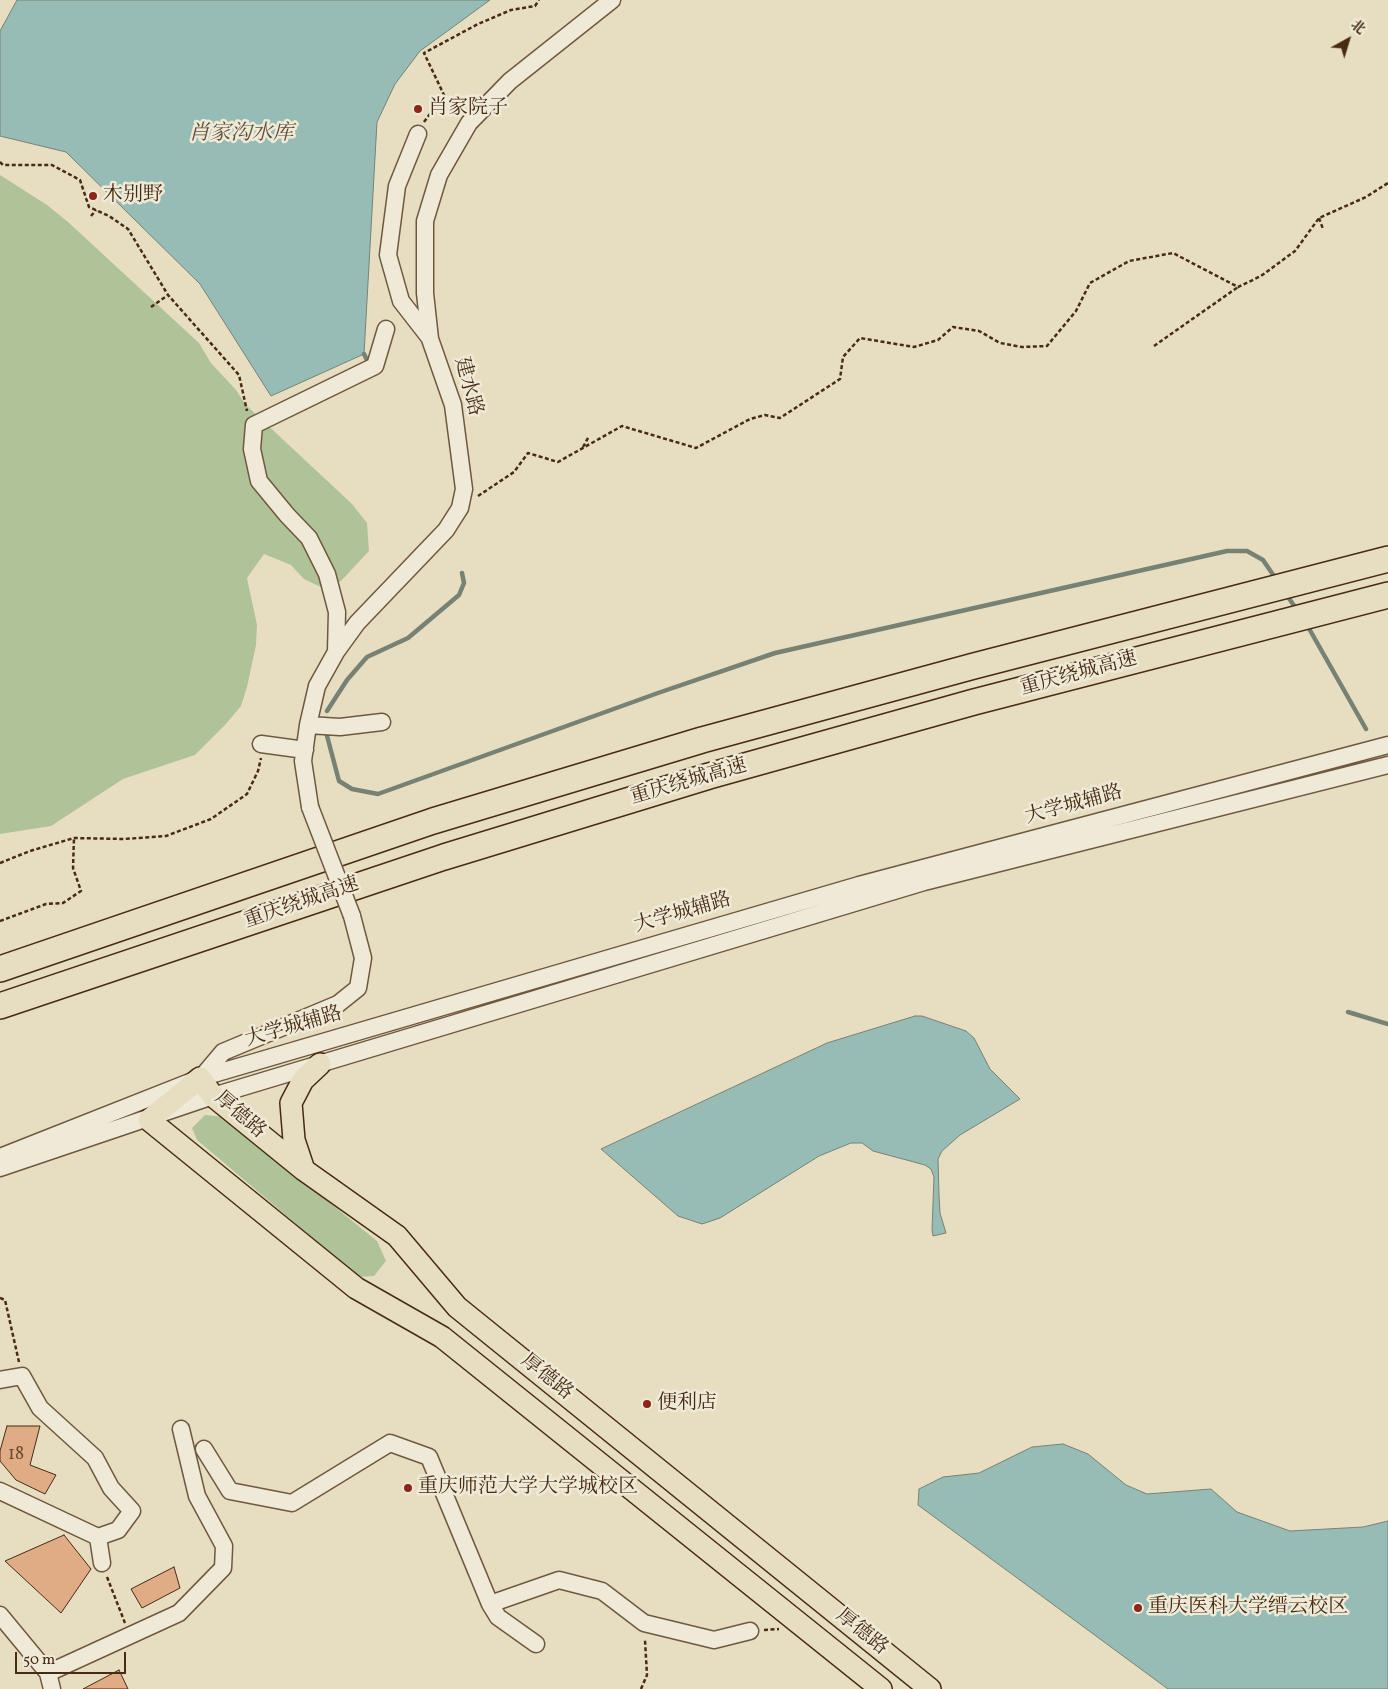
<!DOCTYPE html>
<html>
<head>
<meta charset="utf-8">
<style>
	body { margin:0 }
	#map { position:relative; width:1388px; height:1689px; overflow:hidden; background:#e7dec2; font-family:Vollkorn,"Noto Serif SC",serif }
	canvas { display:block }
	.north { position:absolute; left:1323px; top:15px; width:50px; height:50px; -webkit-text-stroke:4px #efead7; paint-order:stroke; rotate:39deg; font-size:14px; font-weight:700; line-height:20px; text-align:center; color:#482b13 }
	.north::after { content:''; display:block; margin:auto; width:18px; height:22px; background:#482b13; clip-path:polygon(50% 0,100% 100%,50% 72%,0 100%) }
	.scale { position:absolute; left:15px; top:1652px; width:111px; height:22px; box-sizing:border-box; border:2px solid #482b13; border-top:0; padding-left:6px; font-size:15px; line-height:18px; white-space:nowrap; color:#482b13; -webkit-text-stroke:4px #efead7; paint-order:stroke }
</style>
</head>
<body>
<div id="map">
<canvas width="1388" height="1689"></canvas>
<div class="north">北</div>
<div class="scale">50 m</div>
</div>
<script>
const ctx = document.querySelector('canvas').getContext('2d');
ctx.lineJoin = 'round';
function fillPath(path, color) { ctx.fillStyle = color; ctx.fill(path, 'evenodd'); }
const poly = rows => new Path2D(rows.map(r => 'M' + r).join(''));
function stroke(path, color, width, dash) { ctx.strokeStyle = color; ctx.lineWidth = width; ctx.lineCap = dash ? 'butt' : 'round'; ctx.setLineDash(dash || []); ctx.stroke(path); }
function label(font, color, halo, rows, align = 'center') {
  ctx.font = font + ' Vollkorn,"Noto Serif SC",serif'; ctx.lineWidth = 5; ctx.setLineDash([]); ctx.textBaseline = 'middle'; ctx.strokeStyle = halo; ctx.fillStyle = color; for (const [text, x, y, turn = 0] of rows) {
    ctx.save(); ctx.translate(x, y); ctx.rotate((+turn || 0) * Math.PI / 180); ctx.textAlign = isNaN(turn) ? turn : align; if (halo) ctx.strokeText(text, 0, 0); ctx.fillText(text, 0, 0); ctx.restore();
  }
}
fillPath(poly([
	[0,175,47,205,68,222,199,343,211,363,236,390,246,405,352,504,367,523,369,551,341,581,325,589,304,579,291,565,264,554,247,578,257,625,256,645,247,687,241,706,225,725,195,755,123,779,51,826,0,834],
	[205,1115,224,1117,377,1241,386,1261,374,1276,359,1277,197,1140,192,1128]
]), '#b0c297');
const water = poly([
	[17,0,490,0,420,51,395,84,377,122,364,354,271,396,200,284,66,152,0,136,0,31,17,0],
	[915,1016,922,1016,966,1031,974,1038,990,1069,1020,1099,960,1135,942,1151,938,1159,939,1195,940,1213,946,1233,933,1236,932,1230,934,1177,931,1169,925,1165,873,1151,862,1143,851,1143,819,1156,720,1218,702,1224,678,1216,601,1149,827,1043,915,1016],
	[1063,1444,1088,1454,1126,1485,1147,1494,1211,1489,1237,1512,1290,1531,1363,1527,1388,1521,1388,1689,1168,1689,918,1505,919,1489,943,1477,979,1473,1032,1447,1063,1444]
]);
fillPath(water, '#97bcb5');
stroke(water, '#778274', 1);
stroke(poly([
	[364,354,368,362],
	[1286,594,1297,610],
	[1307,625,1366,729],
	[327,711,347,680,367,657,408,638,459,595,464,583,462,573],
	[326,732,339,781,352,789,378,794,658,693,775,653,1227,551,1247,551,1263,560,1276,579],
	[1348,1012,1388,1024]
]), '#778274', 4.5);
const building = poly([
	[7,1426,40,1426,30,1465,56,1475,45,1494,16,1480,0,1461,0,1451,7,1426],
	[64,1535,91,1569,61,1613,5,1561,64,1535],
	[174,1567,180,1588,142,1608,131,1589,174,1567],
	[119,1670,128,1689,83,1689,119,1670]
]);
fillPath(building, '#e0ac85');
stroke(building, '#482b13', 1);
const minor = poly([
	[418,134,397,186,388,255,401,301,429,337],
	[336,652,337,612,327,574,309,538,287,515,259,481,252,449,254,425,375,366,386,329],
	[308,725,340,727,382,722],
	[261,744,305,750],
	[310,807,303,761,308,725,317,686,336,652,357,623,446,530,460,508,464,489,453,405,430,339,425,293,425,221,439,175,469,123,510,81,612,0],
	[201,1078,223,1052,338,1004,358,988,363,958,352,916],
	[0,1157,200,1078,859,885,1388,745],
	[0,1168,213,1096,924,882,1388,765],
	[0,1380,22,1376,40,1408,95,1458,111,1488,132,1511,118,1530,98,1537,0,1491],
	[204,1449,230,1491,292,1503,390,1443,429,1457,490,1604,559,1580,602,1591,644,1623,714,1640,750,1631],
	[98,1537,102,1563],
	[490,1604,498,1617,536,1644],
	[0,1615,48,1673,52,1689],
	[48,1673,179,1613,223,1568,224,1546,197,1496,181,1429]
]);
const major = poly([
	[304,1170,294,1140,291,1103,303,1080,320,1064],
	[881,1689,442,1337,356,1288,149,1120,200,1078,213,1096,304,1170,397,1236,457,1307,930,1689]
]);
const highway = poly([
	[0,969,433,821,702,740,974,666,1388,559],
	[0,1006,444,857,709,776,974,702,1388,595]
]);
stroke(minor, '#70583f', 19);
stroke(major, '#482b13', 24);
stroke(highway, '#482b13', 28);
stroke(poly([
	[424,122,444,95,424,53,478,24,511,10,535,6,539,0],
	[0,162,3,165,52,165,80,180,89,207,109,216,128,229,168,295,239,375,247,411],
	[91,216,96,210],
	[1319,218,1323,229],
	[151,307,168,295],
	[1154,346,1238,287],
	[583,447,589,436],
	[478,496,514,472,528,453,558,462,622,426,696,448,750,419,765,415,780,418,840,379,843,357,860,338,914,347,938,340,953,327,979,331,1000,343,1022,347,1047,346,1076,311,1090,283,1129,261,1173,253,1238,287,1261,276,1295,251,1319,218,1366,197,1388,183],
	[0,863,30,851,74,838,124,839,166,836,211,819,247,794,258,771,261,758],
	[0,921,46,904,63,903,81,891,73,868,74,838],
	[0,1298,5,1300,19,1362],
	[107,1577,125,1623],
	[764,1630,779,1629],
	[641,1689,647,1675,645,1640]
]), '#482b13', 2.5, [4, 2.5]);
stroke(minor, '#efead7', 16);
stroke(major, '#e7dec2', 21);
stroke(highway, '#e7dec2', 25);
const minorBridge = poly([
	[310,807,352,916]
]);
stroke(minorBridge, '#70583f', 19, []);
stroke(minorBridge, '#efead7', 16);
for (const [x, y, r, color] of [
	[418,109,5,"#8f2418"],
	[93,196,5,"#8f2418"],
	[647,1404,5,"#8f2418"],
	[408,1488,5,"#8f2418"],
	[1138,1608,5,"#8f2418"]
]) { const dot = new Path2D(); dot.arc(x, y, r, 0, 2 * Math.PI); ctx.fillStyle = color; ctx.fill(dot); stroke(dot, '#efead7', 2); }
label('18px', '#6e4b30', null, [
	["18",16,1456]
]);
label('20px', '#482b13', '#efead7', [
	["肖家院子",428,109],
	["木别野",103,196],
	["便利店",657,1404],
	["重庆师范大学大学城校区",418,1488],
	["重庆医科大学缙云校区",1148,1608]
], 'left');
label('20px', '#482b13', '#efead7', [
	["建水路",467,387,75],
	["重庆绕城高速",1079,675,-15],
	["重庆绕城高速",689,783,-16],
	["大学城辅路",1074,806,-15],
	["重庆绕城高速",302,904,-19],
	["大学城辅路",683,914,-16],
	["大学城辅路",294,1028,-16],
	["厚德路",239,1116,41],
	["厚德路",546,1378,39],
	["厚德路",861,1633,39]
]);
label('italic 21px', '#5c4f3c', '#efead7', [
	["肖家沟水库",241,135]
]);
</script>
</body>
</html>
